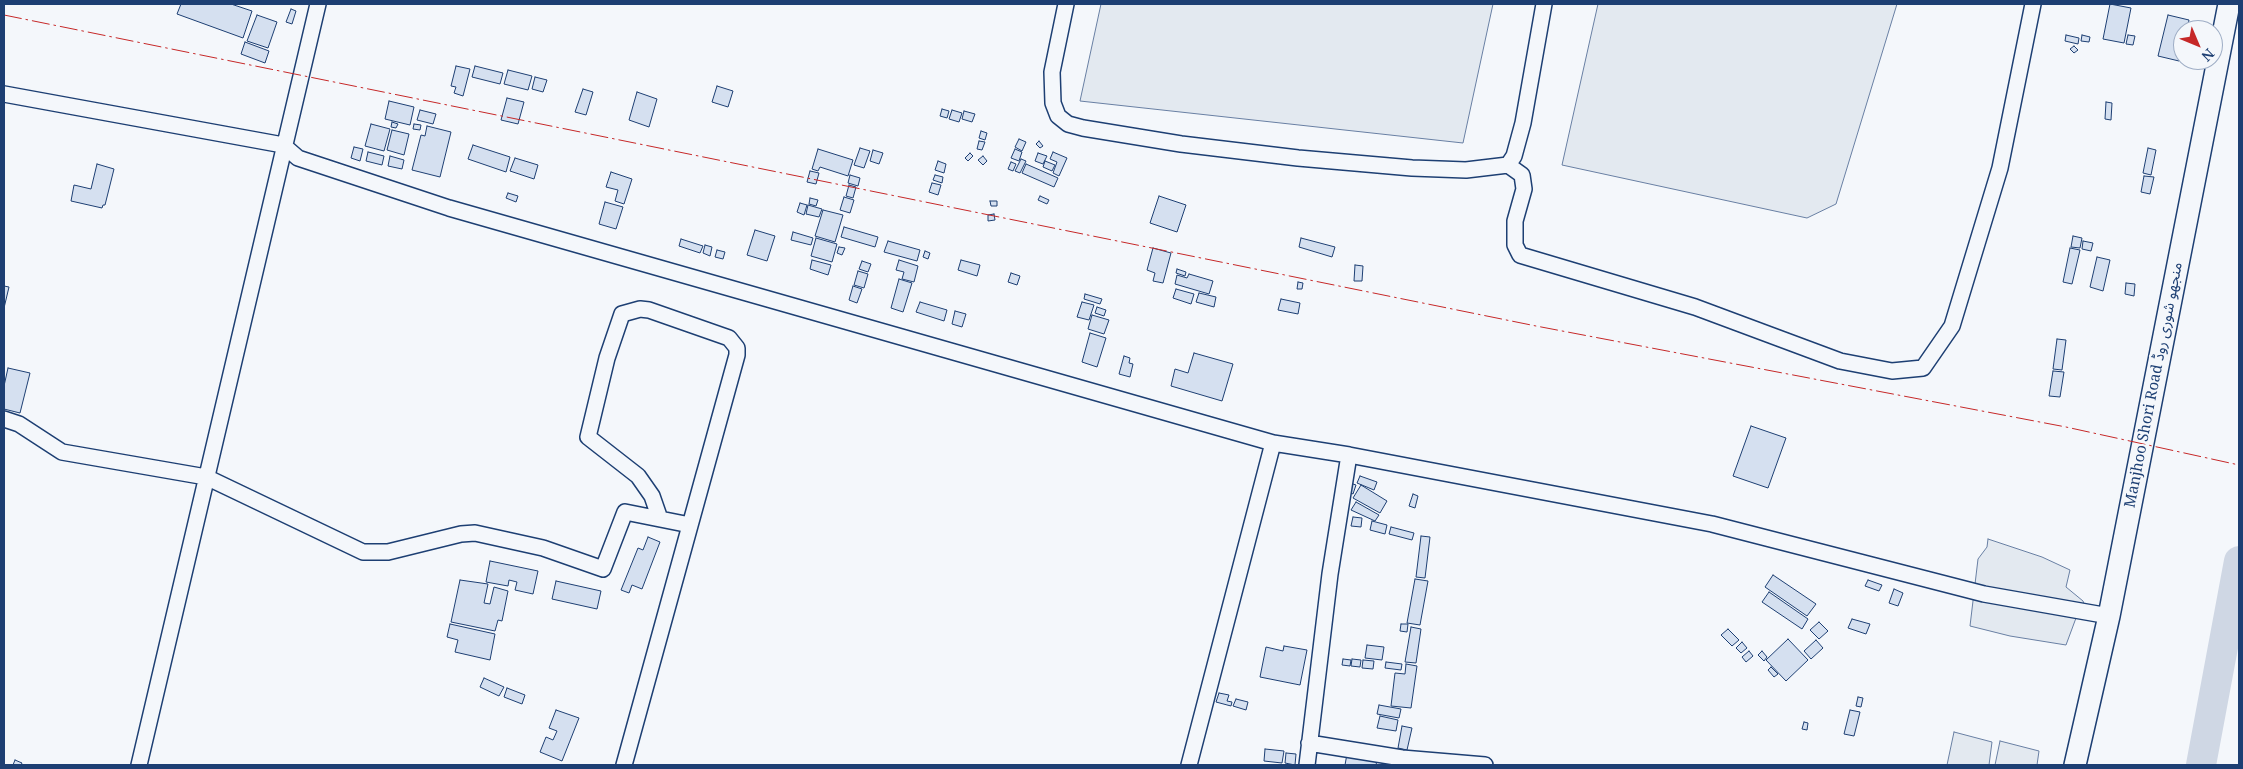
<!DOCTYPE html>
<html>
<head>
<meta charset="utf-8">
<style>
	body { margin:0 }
	#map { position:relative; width:2243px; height:769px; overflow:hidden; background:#f4f7fb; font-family:"Noto Serif",serif }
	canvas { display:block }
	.frame { position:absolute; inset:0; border:5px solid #1d3f73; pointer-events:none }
	.north { position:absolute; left:2173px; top:20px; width:50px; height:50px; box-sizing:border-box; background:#f4f7fb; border:1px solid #9eadc5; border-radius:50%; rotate:135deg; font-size:14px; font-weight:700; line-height:20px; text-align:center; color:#1d3f73 }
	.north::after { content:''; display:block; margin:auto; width:18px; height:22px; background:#c62828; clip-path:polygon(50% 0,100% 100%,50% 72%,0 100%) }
</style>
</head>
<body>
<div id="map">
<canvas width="2243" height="769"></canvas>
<div class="frame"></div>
<div class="north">N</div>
</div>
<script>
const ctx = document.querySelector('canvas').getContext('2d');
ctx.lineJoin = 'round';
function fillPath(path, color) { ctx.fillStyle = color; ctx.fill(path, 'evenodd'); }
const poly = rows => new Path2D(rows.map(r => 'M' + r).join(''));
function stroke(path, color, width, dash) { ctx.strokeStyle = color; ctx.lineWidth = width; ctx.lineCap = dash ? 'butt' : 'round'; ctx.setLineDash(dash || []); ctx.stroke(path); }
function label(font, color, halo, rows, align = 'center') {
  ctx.font = font + ' "Noto Serif","Noto Sans Arabic",serif'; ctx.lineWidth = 4; ctx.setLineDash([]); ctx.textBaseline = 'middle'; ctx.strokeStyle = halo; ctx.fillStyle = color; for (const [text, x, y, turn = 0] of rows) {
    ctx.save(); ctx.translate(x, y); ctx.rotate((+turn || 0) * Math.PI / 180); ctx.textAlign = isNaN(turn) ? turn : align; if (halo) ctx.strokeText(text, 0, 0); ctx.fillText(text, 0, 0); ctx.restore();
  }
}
const green = poly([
	[1101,4,1493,4,1463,143,1080,101,1101,4],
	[1598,4,1897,4,1836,204,1807,218,1562,165,1598,4],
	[1988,539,2042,557,2070,570,2066,587,2083,601,2085,606,2076,618,2066,645,2010,636,1970,626,1978,559,1987,547,1988,539],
	[1954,732,1992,742,1989,765,1947,765,1954,732],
	[2000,741,2039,751,2037,765,1995,765,2000,741]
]);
fillPath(green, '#e3e9f0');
stroke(green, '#687fa3', 1);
stroke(poly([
	[2201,765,2239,561]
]), '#cfd7e4', 30);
const building = poly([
	[181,4,231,4,252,11,243,38,177,14,181,4],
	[2110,4,2131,8,2124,43,2103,39,2110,4],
	[291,9,296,11,292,24,286,22,291,9],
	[257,15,277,22,268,48,247,41,257,15],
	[2168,15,2189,20,2187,30,2183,30,2183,45,2179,61,2158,56,2168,15],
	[2066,35,2079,38,2078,44,2065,41,2066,35],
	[2082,35,2090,37,2089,42,2081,41,2082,35],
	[2128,35,2135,36,2133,45,2126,44,2128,35],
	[245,42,269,51,265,63,241,54,245,42],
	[2074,46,2078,50,2074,53,2070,49,2074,46],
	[456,66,470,69,463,96,454,93,456,87,451,86,456,66],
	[475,66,503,73,500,84,472,77,475,66],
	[508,70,532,76,528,90,504,84,508,70],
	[535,77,547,80,543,92,532,89,535,77],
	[717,86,733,91,728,107,712,102,717,86],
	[583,89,593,92,586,115,575,112,583,89],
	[637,92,657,99,649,127,629,120,637,92],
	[507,98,524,102,518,124,501,120,507,98],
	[389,101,414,107,410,125,385,119,389,101],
	[2106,102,2112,103,2111,120,2105,119,2106,102],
	[942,109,949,111,947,118,940,116,942,109],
	[420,110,436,114,433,124,417,120,420,110],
	[952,110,962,113,959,122,949,119,952,110],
	[964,111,975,114,972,122,962,119,964,111],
	[392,122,398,124,396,128,391,127,392,122],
	[371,124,390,129,384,151,365,146,371,124],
	[414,124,421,125,420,130,413,129,414,124],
	[427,126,451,132,440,177,412,170,421,135,425,136,427,126],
	[392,130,409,134,404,155,387,150,392,130],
	[981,131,987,133,985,140,979,138,981,131],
	[1019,139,1026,142,1022,151,1015,147,1019,139],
	[979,141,985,142,982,150,977,149,979,141],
	[1039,141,1043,146,1040,148,1036,144,1039,141],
	[473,145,510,157,506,172,468,159,473,145],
	[354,147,363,149,360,161,351,158,354,147],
	[860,148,870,151,864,168,854,165,860,148],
	[2148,148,2156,150,2151,175,2143,173,2148,148],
	[818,149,853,160,848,176,820,167,818,171,812,169,818,149],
	[1015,149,1022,152,1019,161,1011,158,1015,149],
	[873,150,883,153,879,164,870,161,873,150],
	[368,152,384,156,382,165,366,161,368,152],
	[1053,152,1067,158,1059,176,1053,173,1057,162,1050,159,1053,152],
	[970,153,973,156,968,161,965,158,970,153],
	[1038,153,1047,156,1043,164,1035,161,1038,153],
	[390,156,404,160,402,169,388,166,390,156],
	[983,156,987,161,983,165,978,160,983,156],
	[515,158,538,165,534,179,510,171,515,158],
	[1021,159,1026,161,1020,173,1015,171,1021,159],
	[938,161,946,164,944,173,935,170,938,161],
	[1045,161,1055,165,1052,171,1043,167,1045,161],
	[1011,162,1016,164,1013,171,1008,169,1011,162],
	[97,164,114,169,105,205,103,205,102,208,71,201,74,185,91,189,97,164],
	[1026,164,1058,178,1054,187,1022,173,1026,164],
	[810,171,819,173,816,184,807,182,810,171],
	[611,172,632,179,624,204,615,201,618,190,606,187,611,172],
	[850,175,860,178,858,186,848,183,850,175],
	[935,175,943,177,942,183,933,180,935,175],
	[2144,176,2154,177,2150,194,2141,192,2144,176],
	[932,183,941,185,938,195,929,192,932,183],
	[849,185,856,187,853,198,846,196,849,185],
	[508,193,518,196,516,202,506,198,508,193],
	[1040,196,1049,200,1047,204,1038,200,1040,196],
	[1159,196,1186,205,1177,232,1150,223,1159,196],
	[844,197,854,200,850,213,840,210,844,197],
	[810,198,818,200,816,206,809,204,810,198],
	[990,201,997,201,997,206,991,206,990,201],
	[605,202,623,207,616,229,599,224,605,202],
	[800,203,807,205,804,215,797,212,800,203],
	[808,205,822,209,819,217,806,214,808,205],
	[823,210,843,215,835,242,815,236,823,210],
	[994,214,995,220,988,221,988,215,994,214],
	[844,227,878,237,875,247,841,237,844,227],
	[755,230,775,236,767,261,747,255,755,230],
	[793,232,813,238,811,245,791,240,793,232],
	[2073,236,2082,238,2080,248,2071,247,2073,236],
	[816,238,837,244,832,262,811,256,816,238],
	[1301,238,1335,247,1332,257,1299,247,1301,238],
	[681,239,703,246,700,253,679,246,681,239],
	[888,241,920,250,917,261,884,252,888,241],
	[2083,241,2093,243,2091,251,2082,249,2083,241],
	[705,245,712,247,710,256,703,253,705,245],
	[839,247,845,248,842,255,837,253,839,247],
	[1153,248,1171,253,1163,283,1153,281,1155,273,1147,270,1153,248],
	[2070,248,2080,250,2072,284,2063,282,2070,248],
	[717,250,725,252,723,259,715,257,717,250],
	[925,251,930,253,928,259,923,257,925,251],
	[2097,257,2110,260,2103,291,2090,287,2097,257],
	[812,260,831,265,828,275,810,269,812,260],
	[899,260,918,266,914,282,902,279,904,272,896,270,899,260],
	[961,260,980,265,977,276,958,270,961,260],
	[862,261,871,264,868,272,859,269,862,261],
	[1355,265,1363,266,1362,281,1354,281,1355,265],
	[1177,269,1186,272,1185,276,1176,273,1177,269],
	[858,271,868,274,864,288,854,285,858,271],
	[1011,273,1020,276,1017,285,1008,282,1011,273],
	[1189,274,1213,281,1209,294,1175,284,1177,275,1187,278,1189,274],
	[899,279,912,283,903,312,891,308,899,279],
	[1298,282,1303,283,1302,289,1297,289,1298,282],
	[2126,283,2135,284,2134,296,2125,294,2126,283],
	[4,286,9,287,4,308,4,286],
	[853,286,862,289,857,303,849,300,853,286],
	[1176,289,1194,294,1191,304,1173,298,1176,289],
	[1199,293,1216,297,1214,307,1196,302,1199,293],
	[1085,294,1102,299,1100,304,1084,299,1085,294],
	[1281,299,1300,303,1298,314,1278,310,1281,299],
	[920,302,947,310,944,321,916,312,920,302],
	[1082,302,1094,305,1089,320,1077,317,1082,302],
	[1097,307,1106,310,1104,316,1095,313,1097,307],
	[955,311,966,314,962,327,952,324,955,311],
	[1092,315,1109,320,1104,334,1088,329,1092,315],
	[1090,333,1106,338,1097,367,1082,362,1090,333],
	[2057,339,2066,340,2062,370,2053,369,2057,339],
	[1194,353,1233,364,1222,401,1171,386,1175,369,1188,373,1194,353],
	[1124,356,1130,358,1129,363,1133,364,1130,377,1119,374,1124,356],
	[8,368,30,373,20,413,4,409,4,386,8,368],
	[2053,371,2064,372,2060,397,2049,396,2053,371],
	[1751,426,1786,438,1768,488,1733,476,1751,426],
	[1360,476,1377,482,1374,490,1357,483,1360,476],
	[1350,483,1356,485,1353,494,1347,491,1350,483],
	[1361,485,1387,501,1380,513,1353,498,1361,485],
	[1413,494,1418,496,1415,508,1409,506,1413,494],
	[1356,502,1379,515,1375,521,1351,510,1356,502],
	[1353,517,1362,518,1361,527,1351,526,1353,517],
	[1372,521,1387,525,1385,534,1370,530,1372,521],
	[1391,527,1414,533,1412,540,1389,534,1391,527],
	[1421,536,1430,537,1425,578,1416,577,1421,536],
	[648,537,660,542,642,589,632,585,629,593,621,590,638,548,643,550,648,537],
	[490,561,538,571,533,594,515,590,517,582,509,580,508,586,486,582,490,561],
	[1773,575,1816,604,1807,616,1765,587,1773,575],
	[1415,579,1428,581,1420,625,1407,623,1415,579],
	[460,580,488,584,484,603,490,604,494,587,508,591,502,621,498,620,495,631,451,622,460,580],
	[1868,580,1882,585,1879,591,1865,586,1868,580],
	[556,581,601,591,597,609,552,599,556,581],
	[1894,589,1903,593,1898,606,1889,603,1894,589],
	[1769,592,1808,619,1802,629,1762,602,1769,592],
	[1852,619,1870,624,1866,634,1848,628,1852,619],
	[1819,622,1828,631,1819,639,1810,630,1819,622],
	[450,624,495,634,490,660,455,652,458,640,447,637,450,624],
	[1401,624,1408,624,1407,632,1400,631,1401,624],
	[1411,627,1421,629,1416,663,1405,662,1411,627],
	[1728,629,1739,640,1732,646,1721,635,1728,629],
	[1788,639,1808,660,1786,681,1766,660,1788,639],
	[1816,640,1823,648,1811,659,1804,651,1816,640],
	[1742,642,1747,648,1741,653,1736,648,1742,642],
	[1367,645,1384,647,1382,660,1365,658,1367,645],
	[1284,646,1307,650,1300,685,1260,677,1266,647,1283,651,1284,646],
	[1749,651,1753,656,1746,662,1742,657,1749,651],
	[1762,651,1767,657,1764,661,1758,655,1762,651],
	[1343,659,1351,660,1350,666,1342,665,1343,659],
	[1352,659,1361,660,1360,667,1351,666,1352,659],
	[1363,660,1374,661,1373,669,1362,668,1363,660],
	[1386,662,1402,664,1401,670,1385,668,1386,662],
	[1406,664,1417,666,1411,708,1391,706,1395,673,1405,674,1406,664],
	[1771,667,1778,674,1774,677,1768,670,1771,667],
	[484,678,504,687,499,696,480,687,484,678],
	[507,688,525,695,522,704,504,697,507,688],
	[1219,693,1229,695,1227,701,1232,702,1231,706,1216,702,1219,693],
	[1858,697,1863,698,1861,707,1856,706,1858,697],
	[1236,699,1248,702,1246,710,1233,706,1236,699],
	[1379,705,1401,709,1399,718,1377,714,1379,705],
	[556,710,579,718,562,761,540,752,546,737,553,740,557,731,549,728,556,710],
	[1850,710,1860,712,1854,736,1844,734,1850,710],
	[1380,716,1398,720,1396,731,1377,728,1380,716],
	[1804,722,1808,723,1807,730,1802,729,1804,722],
	[1402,726,1412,728,1407,750,1398,748,1402,726],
	[1265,749,1284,751,1282,763,1264,761,1265,749],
	[1286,753,1296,754,1295,765,1285,763,1286,753],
	[1347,754,1377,760,1376,765,1345,765,1347,754],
	[15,760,22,763,21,765,13,765,15,760]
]);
fillPath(building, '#d5e0f0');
stroke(building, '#1d3f73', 1);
const street = poly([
	[1066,4,1052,72,1053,103,1058,116,1068,124,1083,128,1181,144,1298,158,1412,168,1466,170,1508,165,1522,175,1524,189,1515,221,1515,245,1520,255,1695,307,1840,361,1892,371,1923,368,1952,326,2000,168,2033,4],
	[4,94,283,145,298,158,449,208,1273,443,1349,455,1712,524,1984,594,2109,616],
	[1508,165,1514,156,1523,123,1544,4],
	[4,419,19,424,62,452,206,477,363,552,388,552,461,534,475,533,543,548,603,569,625,512,690,525],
	[1309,743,1402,758,1485,765],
	[139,765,318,4],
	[624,765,737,355,737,348,729,338,649,310,640,309,622,314,607,358,588,437,638,476,652,496,660,519],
	[1189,765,1273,443],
	[1307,765,1330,574,1349,455]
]);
const secondary = poly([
	[2075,765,2109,616,2229,4]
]);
stroke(street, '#1d3f73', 18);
stroke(secondary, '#1d3f73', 24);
stroke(street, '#f4f7fb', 15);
stroke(secondary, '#f4f7fb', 21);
stroke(poly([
	[4,15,1536,326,2066,427,2239,465]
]), '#c62828', 1, [18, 4, 2.5, 4]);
label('15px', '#1d3f73', '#f4f7fb', [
	["Manjhoo Shori Road منجھو شوری روڈ",2154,385,-79]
]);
</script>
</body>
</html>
